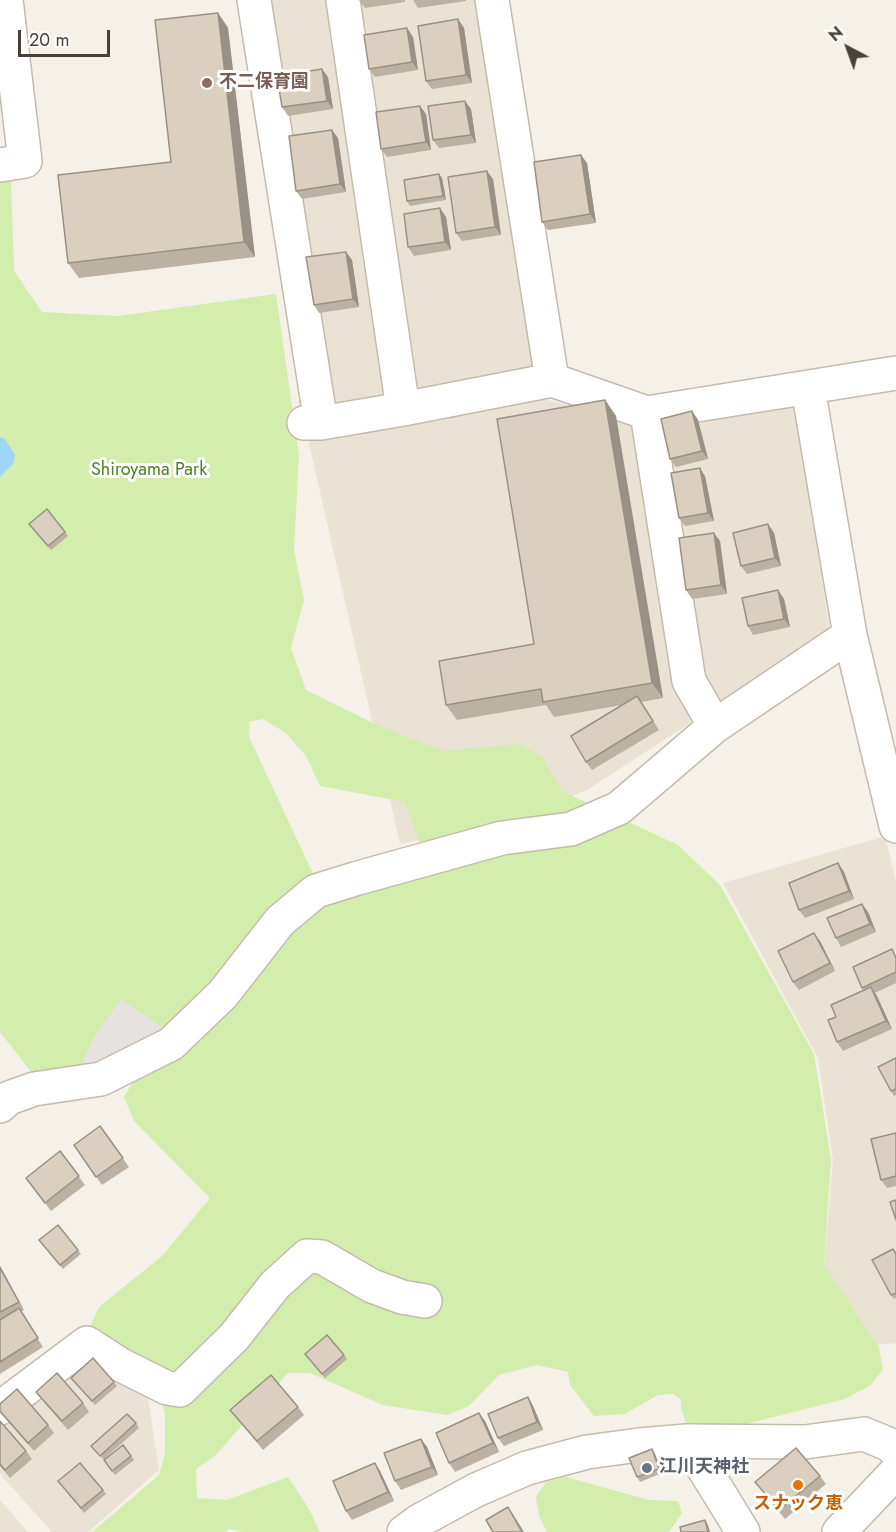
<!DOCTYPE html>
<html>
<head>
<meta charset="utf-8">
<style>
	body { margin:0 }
	#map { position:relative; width:896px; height:1532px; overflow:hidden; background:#f5f1e8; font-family:Jost,sans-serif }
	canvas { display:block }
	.north { position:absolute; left:818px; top:18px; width:60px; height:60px; -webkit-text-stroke:4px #fff; paint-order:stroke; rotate:319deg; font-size:16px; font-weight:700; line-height:24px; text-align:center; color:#494135 }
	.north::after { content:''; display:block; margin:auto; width:21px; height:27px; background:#494135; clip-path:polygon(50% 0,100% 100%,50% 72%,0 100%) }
	.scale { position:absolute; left:18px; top:30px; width:92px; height:27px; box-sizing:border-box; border:3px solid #494135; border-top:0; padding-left:8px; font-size:18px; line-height:21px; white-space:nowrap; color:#494135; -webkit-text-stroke:4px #fff; paint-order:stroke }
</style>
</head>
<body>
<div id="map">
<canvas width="896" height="1532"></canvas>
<div class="north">N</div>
<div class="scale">20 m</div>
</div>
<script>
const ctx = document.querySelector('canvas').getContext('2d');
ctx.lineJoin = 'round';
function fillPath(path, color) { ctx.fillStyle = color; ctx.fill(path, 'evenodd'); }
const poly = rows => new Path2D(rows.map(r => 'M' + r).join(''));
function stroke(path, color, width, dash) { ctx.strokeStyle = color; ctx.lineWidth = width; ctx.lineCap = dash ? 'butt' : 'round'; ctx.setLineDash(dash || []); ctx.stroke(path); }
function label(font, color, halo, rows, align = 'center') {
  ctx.font = font + ' Jost,"Noto Sans JP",sans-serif'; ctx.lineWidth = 6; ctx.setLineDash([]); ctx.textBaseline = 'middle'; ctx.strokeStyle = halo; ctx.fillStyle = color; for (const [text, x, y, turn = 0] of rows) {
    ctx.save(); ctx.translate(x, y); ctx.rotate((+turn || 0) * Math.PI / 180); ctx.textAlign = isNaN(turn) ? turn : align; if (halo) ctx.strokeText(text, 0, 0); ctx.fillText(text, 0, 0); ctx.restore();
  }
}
fillPath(poly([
	[242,0,479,0,538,398,627,419,793,386,830,632,587,790,499,825,400,844,308,439],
	[885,836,896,881,896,1343,876,1345,824,1266,833,1160,818,1058,723,883],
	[91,1350,147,1391,159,1470,88,1532,52,1532,0,1474,0,1427],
	[0,1500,28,1532,0,1532]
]), '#eae3d5');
fillPath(poly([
	[8,180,11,181,14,271,42,312,118,316,276,294,299,455,294,550,304,600,291,648,306,690,373,723,442,751,520,744,542,757,562,791,678,845,720,885,814,1054,831,1159,824,1264,879,1348,883,1369,871,1385,845,1399,714,1432,694,1429,686,1423,681,1408,681,1399,673,1394,658,1395,625,1414,594,1416,570,1385,568,1372,537,1365,499,1375,469,1406,447,1415,383,1405,310,1373,288,1373,216,1455,196,1469,197,1498,227,1500,288,1477,309,1509,320,1532,243,1532,229,1529,224,1532,92,1532,159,1475,165,1453,165,1415,159,1388,102,1346,90,1326,100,1306,161,1257,210,1198,134,1121,124,1097,149,1056,151,1047,39,1082,0,1032,0,181],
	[263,719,286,733,306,756,320,786,405,802,431,873,315,878,250,739,249,722],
	[566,1477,649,1500,678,1501,682,1513,669,1532,547,1532,539,1516,536,1497,546,1482]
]), '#d2edac');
fillPath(poly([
	[121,999,165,1029,77,1075,93,1039]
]), '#e6e3e0');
fillPath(poly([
	[0,437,5,439,15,455,13,464,0,477]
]), '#9ed6f8');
const minor = poly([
	[254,0,321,423],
	[343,0,403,409],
	[492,0,552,380],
	[0,165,25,161,6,0],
	[808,388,850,635,896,826],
	[647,413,689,681,715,726],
	[304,423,321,423,403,409,552,380,647,413,896,373],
	[0,1106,9,1098,34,1089,101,1079,171,1044,223,994,280,921,316,891,358,878,502,838,571,829,619,808,715,726,850,635],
	[0,1408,87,1343,121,1365,167,1388,180,1390,234,1337,275,1285,307,1256,322,1257,372,1286,402,1297,425,1301],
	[687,1441,743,1532],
	[404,1532,419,1521,476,1490,527,1468,587,1452,639,1445,687,1441,805,1442,864,1434,888,1444,896,1450],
	[839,1532,896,1472]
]);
stroke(minor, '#c5bbac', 36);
stroke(minor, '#fff', 33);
fillPath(poly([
	[359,0,405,0,405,2,365,8],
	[413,0,466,0,466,1,418,8],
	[218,13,228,28,255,257,79,278,68,263,171,162],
	[458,19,464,28,472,83,432,89,426,81],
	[413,37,418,70,375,77,369,69],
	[328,77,333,109,288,116,282,107],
	[471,109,476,143,439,148,433,140],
	[426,114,431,150,387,157,381,149],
	[338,138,346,192,302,199,296,191],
	[587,163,596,223,548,230,542,222],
	[442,178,446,200,410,206,407,201],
	[493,179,501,235,462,241,456,233],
	[446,217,451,250,414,256,408,247],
	[346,252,352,260,359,307,319,313,314,305],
	[605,400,616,416,663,698,641,702,659,730,592,770,586,762,622,705,554,717,546,705,457,720,446,705,534,644],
	[692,411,698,420,708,459,676,467,670,459],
	[705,476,714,521,685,526,679,518],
	[29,524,65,532,68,536,51,550],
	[768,524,774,533,781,566,747,574,741,566],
	[720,541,727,594,692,599,686,590],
	[778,590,784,599,790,627,753,635,748,626],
	[838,863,844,872,854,899,805,918,799,910],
	[862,904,868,912,876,932,841,947,836,938],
	[820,941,835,971,799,990,793,982],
	[896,955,896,983,875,993,892,1029,843,1051,837,1042,836,1017,864,990,862,988],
	[896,1058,896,1095,894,1096,891,1091],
	[100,1126,129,1167,102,1185,74,1145],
	[896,1133,896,1186,887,1188,881,1180],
	[60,1151,85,1185,51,1211,26,1178],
	[58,1225,81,1254,63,1269,42,1244],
	[896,1253,896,1298,894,1299,891,1295],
	[0,1266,24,1310,21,1312,43,1347,0,1374],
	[305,1354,344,1355,347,1359,325,1378],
	[71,1378,114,1382,117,1386,95,1405],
	[36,1392,83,1403,89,1412,68,1430,42,1400],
	[528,1397,533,1406,543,1430,504,1446,498,1438],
	[0,1404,48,1425,54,1433,34,1451,2,1415,0,1412],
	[298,1407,304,1415,263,1450,230,1410],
	[0,1421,26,1451,32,1459,10,1478,0,1466],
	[485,1421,499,1452,455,1472,449,1463],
	[136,1423,139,1428,104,1459,123,1445,134,1460,115,1475,104,1460,91,1446],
	[421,1439,427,1447,438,1475,401,1490,395,1481],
	[655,1454,662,1473,640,1482,637,1477],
	[375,1463,380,1471,394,1501,352,1520,346,1511],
	[820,1476,826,1484,785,1519,755,1482],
	[58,1481,103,1490,106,1494,84,1513]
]), '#bcb2a4');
fillPath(poly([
	[218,13,228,28,255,257,244,242],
	[458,19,464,28,472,83,466,75],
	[407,28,413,37,418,70,412,62],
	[322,69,328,77,333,109,327,101],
	[465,101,471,109,476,143,471,135],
	[420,106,426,114,431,150,426,142],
	[332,130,338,138,346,192,340,184],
	[581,155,587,163,596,223,590,214],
	[487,171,493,179,501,235,495,227],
	[439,174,442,178,446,200,443,196],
	[440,208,446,217,451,250,445,242],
	[346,252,352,260,359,307,353,299],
	[605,400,616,416,663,698,652,683],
	[692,411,698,420,708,459,702,451],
	[700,468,705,476,714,521,708,513],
	[768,524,774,533,781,566,775,558],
	[714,533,720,541,727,594,721,585],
	[778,590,784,599,790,627,784,619],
	[838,863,844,872,854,899,849,891],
	[862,904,868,912,876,932,870,924],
	[814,933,820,941,835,971,830,963],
	[871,987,877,996,892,1029,886,1021],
	[0,1266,24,1310,19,1302,0,1268],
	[528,1397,533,1406,543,1430,537,1422],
	[479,1413,485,1421,499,1452,493,1443],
	[421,1439,427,1447,438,1475,432,1467],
	[652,1449,655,1454,662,1473,659,1469],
	[375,1463,380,1471,394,1501,388,1492],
	[508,1507,514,1516,524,1532,522,1532],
	[705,1520,708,1525,710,1532,708,1532]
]), '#999186');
const building = poly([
	[218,13,244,242,68,263,58,175,171,162,155,20,218,13],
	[458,19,466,75,426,81,418,26,458,19],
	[407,28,412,62,369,69,364,35,407,28],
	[322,69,327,101,282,107,277,76,322,69],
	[465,101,471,135,433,140,428,106,465,101],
	[420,106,426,142,381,149,376,112,420,106],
	[332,130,340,184,296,191,289,136,332,130],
	[581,155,590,214,542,222,534,162,581,155],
	[487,171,495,227,456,233,448,177,487,171],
	[439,174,443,196,407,201,404,180,439,174],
	[440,208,445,242,408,247,404,214,440,208],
	[346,252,353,299,314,305,306,257,346,252],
	[605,400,652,683,543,702,541,689,446,705,439,661,534,644,497,419,605,400],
	[692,411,702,451,670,459,661,419,692,411],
	[700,468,708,513,679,518,671,473,700,468],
	[47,509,65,532,48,546,29,524,47,509],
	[768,524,775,558,741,566,733,533,768,524],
	[714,533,721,585,686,590,679,538,714,533],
	[778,590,784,619,748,626,742,598,778,590],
	[637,696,653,721,586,762,571,736,637,696],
	[838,863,849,891,799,910,789,883,838,863],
	[862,904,870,924,836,938,827,918,862,904],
	[814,933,830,963,793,982,778,951,814,933],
	[892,949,896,958,896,972,862,988,853,967,892,949],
	[871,987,886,1021,837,1042,828,1020,836,1017,831,1005,871,987],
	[896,1058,896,1089,891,1091,878,1067,896,1058],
	[100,1126,123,1158,96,1177,74,1145,100,1126],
	[896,1133,896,1176,881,1180,871,1139,896,1133],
	[60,1151,79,1176,45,1203,26,1178,60,1151],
	[896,1200,896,1220,890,1202,896,1200],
	[58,1225,78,1250,60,1265,39,1240,58,1225],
	[893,1249,896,1254,896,1293,891,1295,872,1260,893,1249],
	[0,1268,19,1302,0,1312,0,1268],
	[19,1308,38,1338,0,1362,0,1320,19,1308],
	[327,1335,344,1355,322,1374,305,1354,327,1335],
	[93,1358,114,1382,92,1401,71,1378,93,1358],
	[57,1373,83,1403,62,1421,36,1392,57,1373],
	[271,1375,298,1407,257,1441,230,1410,271,1375],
	[17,1389,48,1425,28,1443,0,1411,0,1404,17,1389],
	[528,1397,537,1422,498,1438,488,1414,528,1397],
	[479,1413,493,1443,449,1463,436,1433,479,1413],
	[127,1414,136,1423,100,1456,91,1446,127,1414],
	[0,1421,26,1451,5,1470,0,1464,0,1421],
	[421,1439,432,1467,395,1481,384,1453,421,1439],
	[123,1445,131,1456,112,1471,104,1460,123,1445],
	[796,1448,820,1476,779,1510,755,1482,796,1448],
	[652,1449,659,1469,637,1477,629,1458,652,1449],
	[80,1463,103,1490,81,1508,58,1481,80,1463],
	[375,1463,388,1492,346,1511,333,1481,375,1463],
	[508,1507,522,1532,493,1532,486,1520,508,1507],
	[705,1520,708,1532,681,1532,680,1527,705,1520]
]);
fillPath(building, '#dbcfbf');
stroke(building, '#999186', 1.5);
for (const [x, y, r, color] of [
	[207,83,6,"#8d6e63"],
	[647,1468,6,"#6b7280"],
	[798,1485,6,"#e8710a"]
]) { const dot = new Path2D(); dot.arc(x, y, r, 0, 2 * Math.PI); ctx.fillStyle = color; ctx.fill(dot); stroke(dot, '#fff', 2); }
label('bold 18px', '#785e54', '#fff', [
	["不二保育園",219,83]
], 'left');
label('18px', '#498222', '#fff', [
	["Shiroyama Park",149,471]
]);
label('bold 18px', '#5b616d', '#fff', [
	["江川天神社",659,1468]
], 'left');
label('bold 18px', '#c56008', '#fff', [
	["スナック恵",798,1505]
]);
</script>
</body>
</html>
